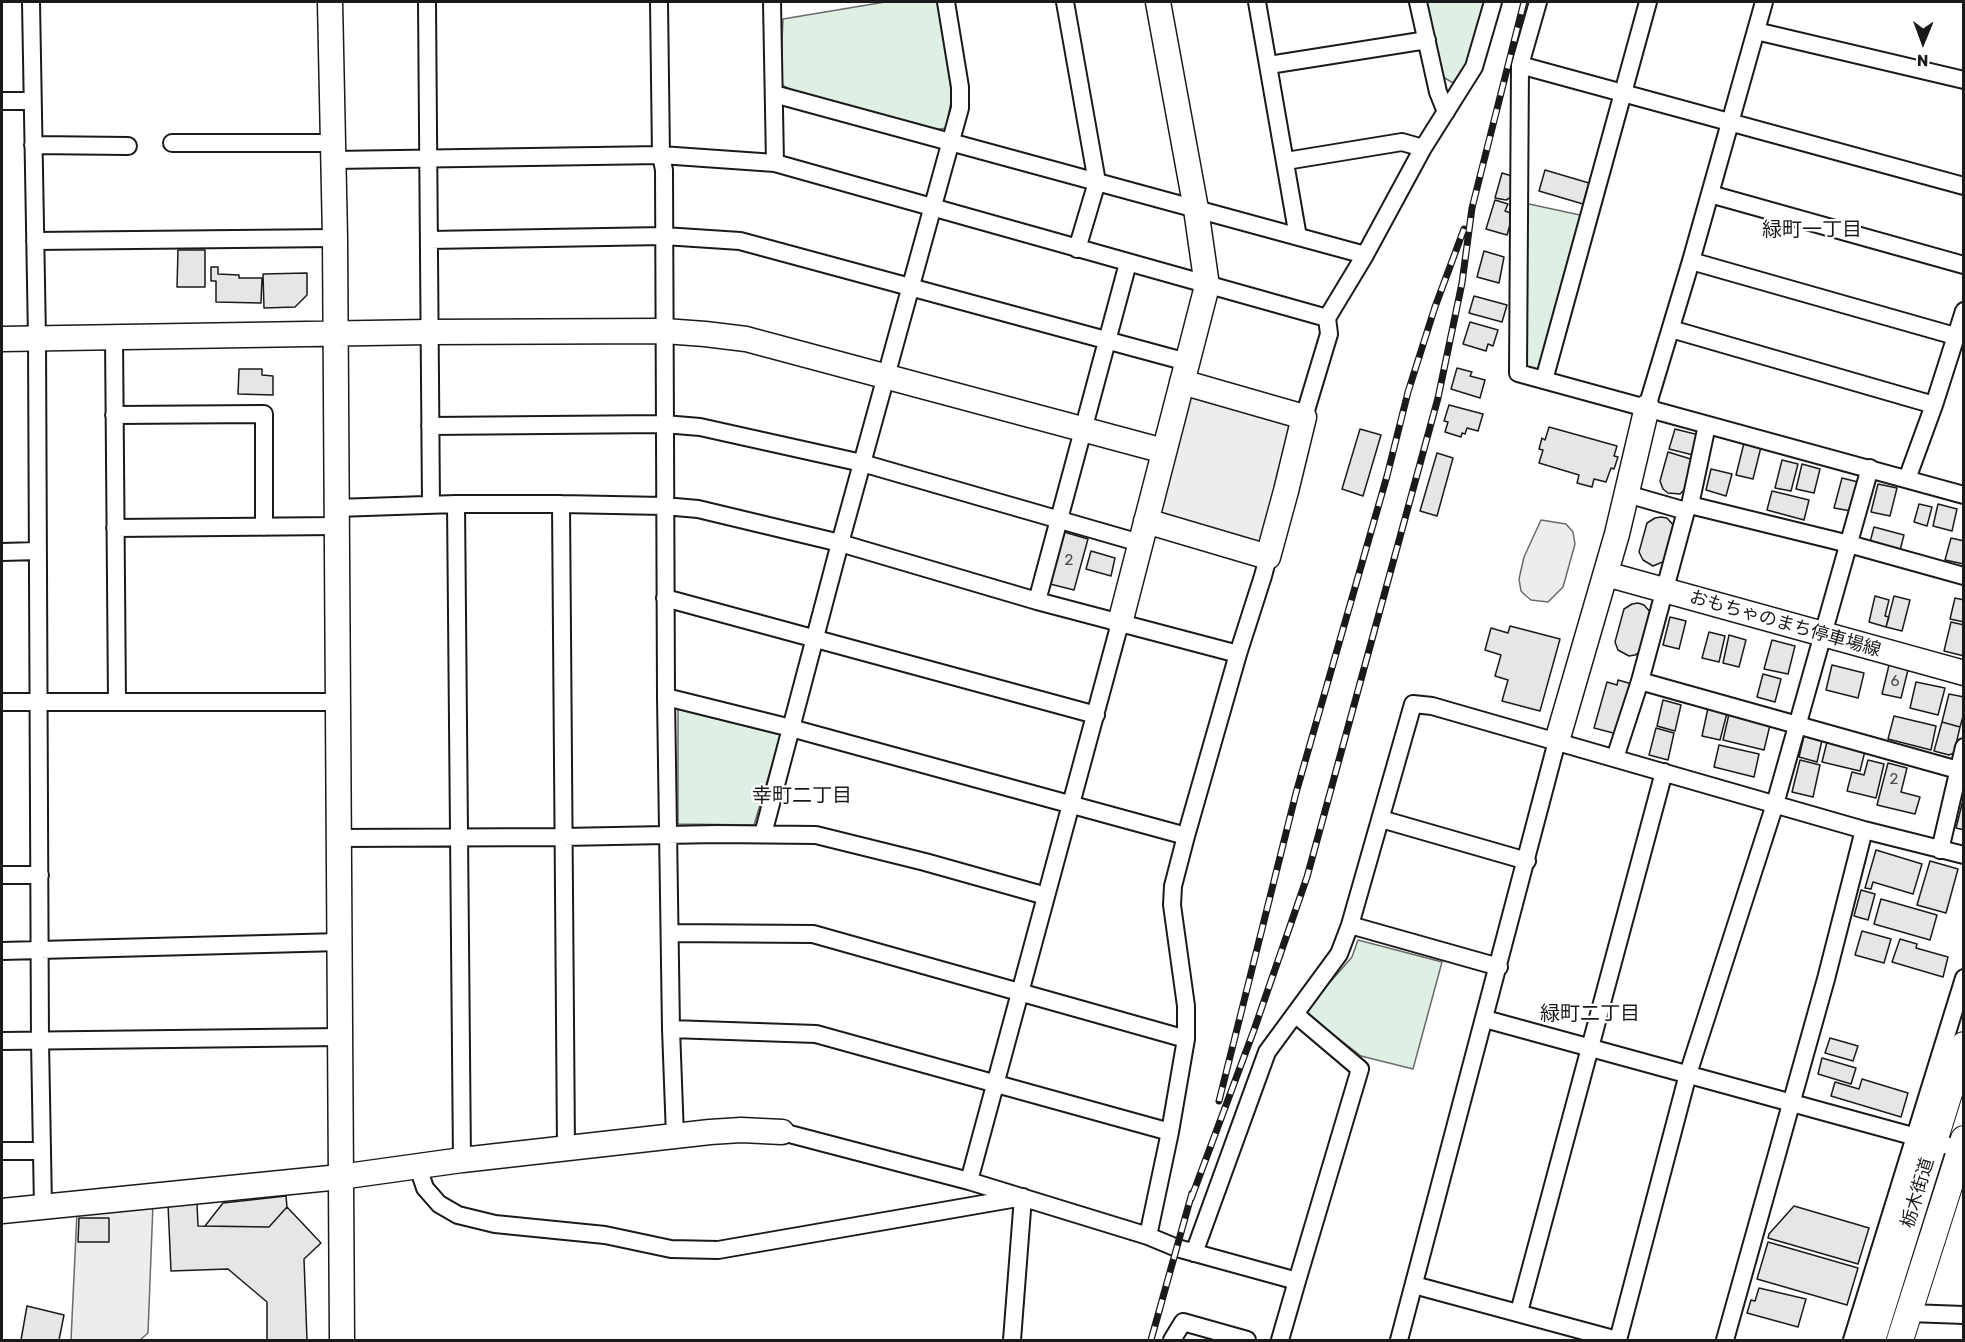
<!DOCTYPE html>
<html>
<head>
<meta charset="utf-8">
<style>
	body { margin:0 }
	#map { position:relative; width:1965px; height:1342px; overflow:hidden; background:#fff; font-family:Rubik,sans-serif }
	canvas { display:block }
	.frame { position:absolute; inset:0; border:3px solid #1a1a1a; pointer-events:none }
	.north { position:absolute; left:1893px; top:12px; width:60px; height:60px; -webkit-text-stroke:4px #fff; paint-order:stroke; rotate:181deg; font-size:16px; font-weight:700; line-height:24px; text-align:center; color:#1a1a1a }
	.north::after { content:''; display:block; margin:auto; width:21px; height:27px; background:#1a1a1a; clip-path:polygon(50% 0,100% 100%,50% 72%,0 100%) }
</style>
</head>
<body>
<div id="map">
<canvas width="1965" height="1342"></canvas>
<div class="frame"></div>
<div class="north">N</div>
</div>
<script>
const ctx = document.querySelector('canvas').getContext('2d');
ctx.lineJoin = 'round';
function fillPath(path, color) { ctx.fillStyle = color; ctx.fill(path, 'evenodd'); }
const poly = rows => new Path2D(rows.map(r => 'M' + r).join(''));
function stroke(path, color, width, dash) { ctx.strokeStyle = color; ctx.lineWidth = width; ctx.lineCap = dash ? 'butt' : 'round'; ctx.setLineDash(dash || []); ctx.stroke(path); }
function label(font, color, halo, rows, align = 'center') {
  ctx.font = font + ' Rubik,"Noto Sans JP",sans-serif'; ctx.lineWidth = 4.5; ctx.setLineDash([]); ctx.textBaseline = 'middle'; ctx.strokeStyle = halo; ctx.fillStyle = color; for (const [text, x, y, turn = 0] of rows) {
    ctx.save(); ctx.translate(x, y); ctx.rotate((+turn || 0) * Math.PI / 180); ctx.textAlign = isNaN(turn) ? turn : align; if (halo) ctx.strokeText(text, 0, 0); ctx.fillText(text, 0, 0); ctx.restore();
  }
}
const green = poly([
	[885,2,938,2,952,96,946,128,934,130,793,91,780,84,783,19,885,2],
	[1424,2,1485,2,1468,61,1453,83,1440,75,1424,2],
	[1520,202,1589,217,1544,380,1518,373,1520,202],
	[678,709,781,735,754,825,678,824,678,709],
	[1358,940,1442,962,1413,1069,1361,1056,1304,1012,1352,957,1358,940]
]);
fillPath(green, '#e0efe3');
stroke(green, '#6a6a6a', 1.5);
const parking = poly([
	[1182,382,1304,417,1268,557,1146,521,1182,382],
	[1541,520,1566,524,1573,532,1575,544,1563,587,1548,602,1531,600,1525,595,1521,591,1519,579,1524,557,1541,520],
	[153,1204,148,1333,140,1340,71,1340,77,1212,153,1204]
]);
fillPath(parking, '#ededed');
stroke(parking, '#6a6a6a', 1.5);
const building = poly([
	[1545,170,1589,183,1583,204,1539,191,1545,170],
	[1502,173,1512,176,1513,196,1506,200,1495,198,1502,173],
	[1495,200,1508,204,1505,211,1513,214,1507,235,1486,229,1495,200],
	[178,250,205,250,205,287,177,287,178,250],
	[1484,251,1504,257,1499,283,1477,277,1484,251],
	[211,267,218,267,218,274,239,275,239,278,262,278,261,303,216,302,216,281,211,281,211,267],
	[307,273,307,295,295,307,264,308,263,274,307,273],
	[1474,296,1507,305,1502,322,1469,313,1474,296],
	[1470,322,1498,330,1493,346,1488,344,1486,351,1463,344,1470,322],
	[1457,368,1472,372,1470,376,1485,380,1480,398,1451,389,1457,368],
	[239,369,262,369,262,375,273,376,273,395,238,394,239,369],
	[1449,405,1483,414,1478,431,1467,428,1465,434,1462,433,1461,437,1445,432,1448,422,1444,421,1449,405],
	[1549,427,1617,446,1614,456,1618,457,1614,469,1611,468,1606,482,1594,479,1592,487,1577,483,1579,475,1539,463,1543,450,1539,449,1542,438,1545,440,1549,427],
	[1360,429,1381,435,1363,496,1342,489,1360,429],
	[1675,429,1699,435,1693,455,1669,449,1675,429],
	[1744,443,1761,447,1753,479,1736,475,1744,443],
	[1668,452,1694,460,1686,488,1680,494,1668,493,1663,489,1660,481,1668,452],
	[1437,453,1453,458,1437,516,1420,511,1437,453],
	[1782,460,1798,464,1791,491,1775,488,1782,460],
	[1802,464,1820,469,1814,493,1796,489,1802,464],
	[1711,469,1732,474,1726,496,1706,490,1711,469],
	[1842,478,1858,482,1851,511,1834,508,1842,478],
	[1878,484,1897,488,1890,516,1871,512,1878,484],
	[1772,491,1809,500,1804,520,1767,510,1772,491],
	[1919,504,1932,507,1927,526,1914,522,1919,504],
	[1938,504,1957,509,1952,531,1933,526,1938,504],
	[1661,517,1667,518,1675,527,1665,561,1653,566,1643,560,1639,552,1647,523,1655,518,1661,517],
	[1874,527,1904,535,1899,554,1869,546,1874,527],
	[1064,532,1088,539,1074,590,1050,584,1064,532],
	[1951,538,1964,541,1964,564,1945,560,1951,538],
	[1091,551,1115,558,1111,576,1086,569,1091,551],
	[1875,596,1889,600,1885,616,1889,617,1886,627,1869,622,1875,596],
	[1894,596,1910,600,1902,631,1886,627,1894,596],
	[1955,598,1964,600,1964,622,1950,619,1955,598],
	[1638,603,1644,605,1651,613,1640,652,1635,655,1629,656,1618,650,1615,642,1624,609,1632,604,1638,603],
	[1670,617,1686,621,1679,649,1663,645,1670,617],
	[1951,622,1964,625,1964,656,1944,651,1951,622],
	[1510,626,1560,639,1540,711,1502,701,1508,680,1495,676,1501,655,1485,650,1491,628,1508,633,1510,626],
	[1709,632,1725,636,1719,662,1702,658,1709,632],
	[1729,635,1746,640,1739,667,1723,663,1729,635],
	[1772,640,1795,646,1788,674,1764,669,1772,640],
	[1832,665,1864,673,1858,698,1826,690,1832,665],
	[1889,665,1908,670,1901,698,1882,694,1889,665],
	[1763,674,1781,679,1775,702,1757,697,1763,674],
	[1618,680,1632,684,1617,734,1594,728,1607,682,1617,685,1618,680],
	[1916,682,1945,688,1938,715,1910,708,1916,682],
	[1949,694,1964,697,1964,713,1960,727,1942,722,1949,694],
	[1663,700,1681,705,1675,731,1657,726,1663,700],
	[1708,708,1727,713,1720,740,1702,736,1708,708],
	[1729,714,1770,725,1764,750,1723,740,1729,714],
	[1894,716,1936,726,1931,750,1888,739,1894,716],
	[1942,722,1960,727,1954,753,1949,755,1934,751,1942,722],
	[1656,728,1674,733,1668,760,1649,755,1656,728],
	[1805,732,1823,736,1817,762,1799,757,1805,732],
	[1828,738,1866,747,1860,771,1822,762,1828,738],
	[1719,745,1759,754,1754,777,1714,767,1719,745],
	[1800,760,1820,765,1813,797,1792,792,1800,760],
	[1868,760,1884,764,1876,798,1847,791,1852,772,1864,775,1868,760],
	[1888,763,1907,768,1901,792,1920,797,1915,814,1877,805,1888,763],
	[1964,796,1964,830,1956,828,1964,796],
	[1876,850,1922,864,1913,894,1873,882,1871,889,1865,888,1876,850],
	[1930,861,1958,869,1946,913,1917,905,1930,861],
	[1861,890,1875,894,1868,920,1854,916,1861,890],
	[1881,899,1937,915,1930,940,1874,924,1881,899],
	[1862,931,1891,939,1884,963,1855,955,1862,931],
	[1900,939,1917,944,1916,948,1948,957,1943,977,1892,962,1900,939],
	[1830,1038,1858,1046,1853,1061,1825,1053,1830,1038],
	[1822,1058,1856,1068,1851,1084,1818,1074,1822,1058],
	[1862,1079,1908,1093,1901,1117,1831,1096,1835,1082,1859,1089,1862,1079],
	[286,1196,287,1207,269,1227,205,1226,223,1203,286,1196],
	[197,1203,198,1226,269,1227,287,1207,321,1243,304,1259,307,1340,267,1340,267,1302,228,1269,171,1271,168,1204,197,1203],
	[1794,1206,1869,1228,1858,1264,1768,1238,1769,1234,1794,1206],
	[79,1218,109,1218,109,1242,78,1242,79,1218],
	[1768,1242,1858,1268,1847,1305,1757,1279,1768,1242],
	[1759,1288,1806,1299,1798,1327,1747,1313,1751,1300,1755,1301,1759,1288],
	[27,1306,64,1315,59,1340,21,1340,27,1306]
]);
fillPath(building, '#e6e6e6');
stroke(building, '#1a1a1a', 1.5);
const street = poly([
	[31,2,37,338,40,1041,43,1207],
	[427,2,431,505],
	[659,2,661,155,664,170,666,697,671,1029,675,1136],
	[772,2,775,163],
	[1065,2,1097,182,1077,249],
	[1257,2,1298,237],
	[1418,2,1438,92,1446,112],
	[1538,2,1520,65,1518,373,1964,495],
	[1756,31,1964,80],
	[1269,65,1427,40],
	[1520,65,1964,186],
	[774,94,1365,255],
	[2,101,32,101],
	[172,143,333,143],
	[33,145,128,146],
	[333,160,661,155,775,163,1327,318,1329,334,1304,417],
	[1286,161,1402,142,1423,148],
	[1710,194,1964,265],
	[429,240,664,236,740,241,1187,362],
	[35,241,335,238],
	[1691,261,1955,336],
	[1327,318,1365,255,1423,148,1474,67,1493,2],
	[1671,329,1934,405],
	[114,337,117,702],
	[1544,380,1648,2],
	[1647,407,1691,261,1764,2],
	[114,415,264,414,264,527],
	[430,426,664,424,700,427,862,463,1140,543],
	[1907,479,1934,405,1964,311],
	[1627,494,1686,511],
	[456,504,462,1160],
	[561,504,566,1149],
	[1690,505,1849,544,1964,576],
	[336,508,456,504,561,504,664,506,698,509,840,543,1037,601,1238,654],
	[115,528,337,526],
	[2,552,37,551],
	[665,598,1096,715],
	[1037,601,1128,263],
	[1640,681,1958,770],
	[666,697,791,728,1186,836],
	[2,702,338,702],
	[1615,758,1640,681,1686,511,1690,505,1707,425],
	[1381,819,1527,861],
	[763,834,840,543,960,108,960,87,946,2],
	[339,838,563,837,717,834,816,835,925,862,1046,896],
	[1940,850,1964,747],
	[2,875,40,875],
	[1350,925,1499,967],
	[670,933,813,934,1186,1039],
	[2,951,340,942],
	[1295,1014,1360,1069,1297,1281],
	[1485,1019,1960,1149],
	[671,1029,816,1034,1170,1132],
	[2,1041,341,1037],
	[782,1132,969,1181,1148,1236,1177,1248,1297,1281,1280,1340],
	[2,1151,42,1151],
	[418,1167,425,1188,439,1204,458,1215,495,1224,605,1235,671,1249,718,1250,1023,1197,1012,1340],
	[969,1181,1120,623],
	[1148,1236,1170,1132,1186,1039,1186,1006,1172,905,1173,886,1186,836,1238,654,1263,576,1268,557],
	[1194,1253,1267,1052,1339,954,1350,925,1413,704,1432,706,1864,830,1964,855],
	[1414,1285,1617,1340],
	[1519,1312,1664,772],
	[1909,1313,1964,1315],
	[1172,1340,1183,1322,1247,1340],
	[1399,1340,1557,741],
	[1618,1340,1688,1074,1775,804,1870,468],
	[1725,1340,1826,979,1864,830],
	[1852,1340,1964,978]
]);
const secondary = poly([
	[330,2,335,238,342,1340],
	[2,339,429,332,664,331,705,334,746,339,1164,451],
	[1146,521,1268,557,1286,491,1304,417,1182,382],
	[1606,574,1964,673],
	[1120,623,1207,286,1196,209,1158,2],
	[1557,741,1617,534,1647,407],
	[2,1211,340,1177,462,1160,710,1132,741,1130,782,1132]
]);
const primary = poly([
	[1872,1340,1964,1045],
	[1900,1340,1964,1139]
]);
stroke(street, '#1a1a1a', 20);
stroke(secondary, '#1a1a1a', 27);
stroke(primary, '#1a1a1a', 28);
stroke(street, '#fff', 16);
stroke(secondary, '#fff', 24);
stroke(primary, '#fff', 26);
const rail = poly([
	[1219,1101,1296,793,1387,476,1408,392,1435,307,1464,229],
	[1191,1199,1254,1030,1307,877,1438,398,1462,283,1472,208,1524,2],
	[1151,1340,1192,1193]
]);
stroke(rail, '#1a1a1a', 7);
stroke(rail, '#fff', 4.5, [14]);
label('15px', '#4d4d4d', null, [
	["2",1069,561],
	["6",1895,682],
	["2",1894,780]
]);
label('18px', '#1a1a1a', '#fff', [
	["おもちゃのまち停車場線",1785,624,16],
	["栃木街道",1918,1193,-73]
]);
label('20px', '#1a1a1a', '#fff', [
	["緑町一丁目",1812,230],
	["幸町二丁目",802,796],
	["緑町二丁目",1590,1014]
]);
</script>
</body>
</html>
